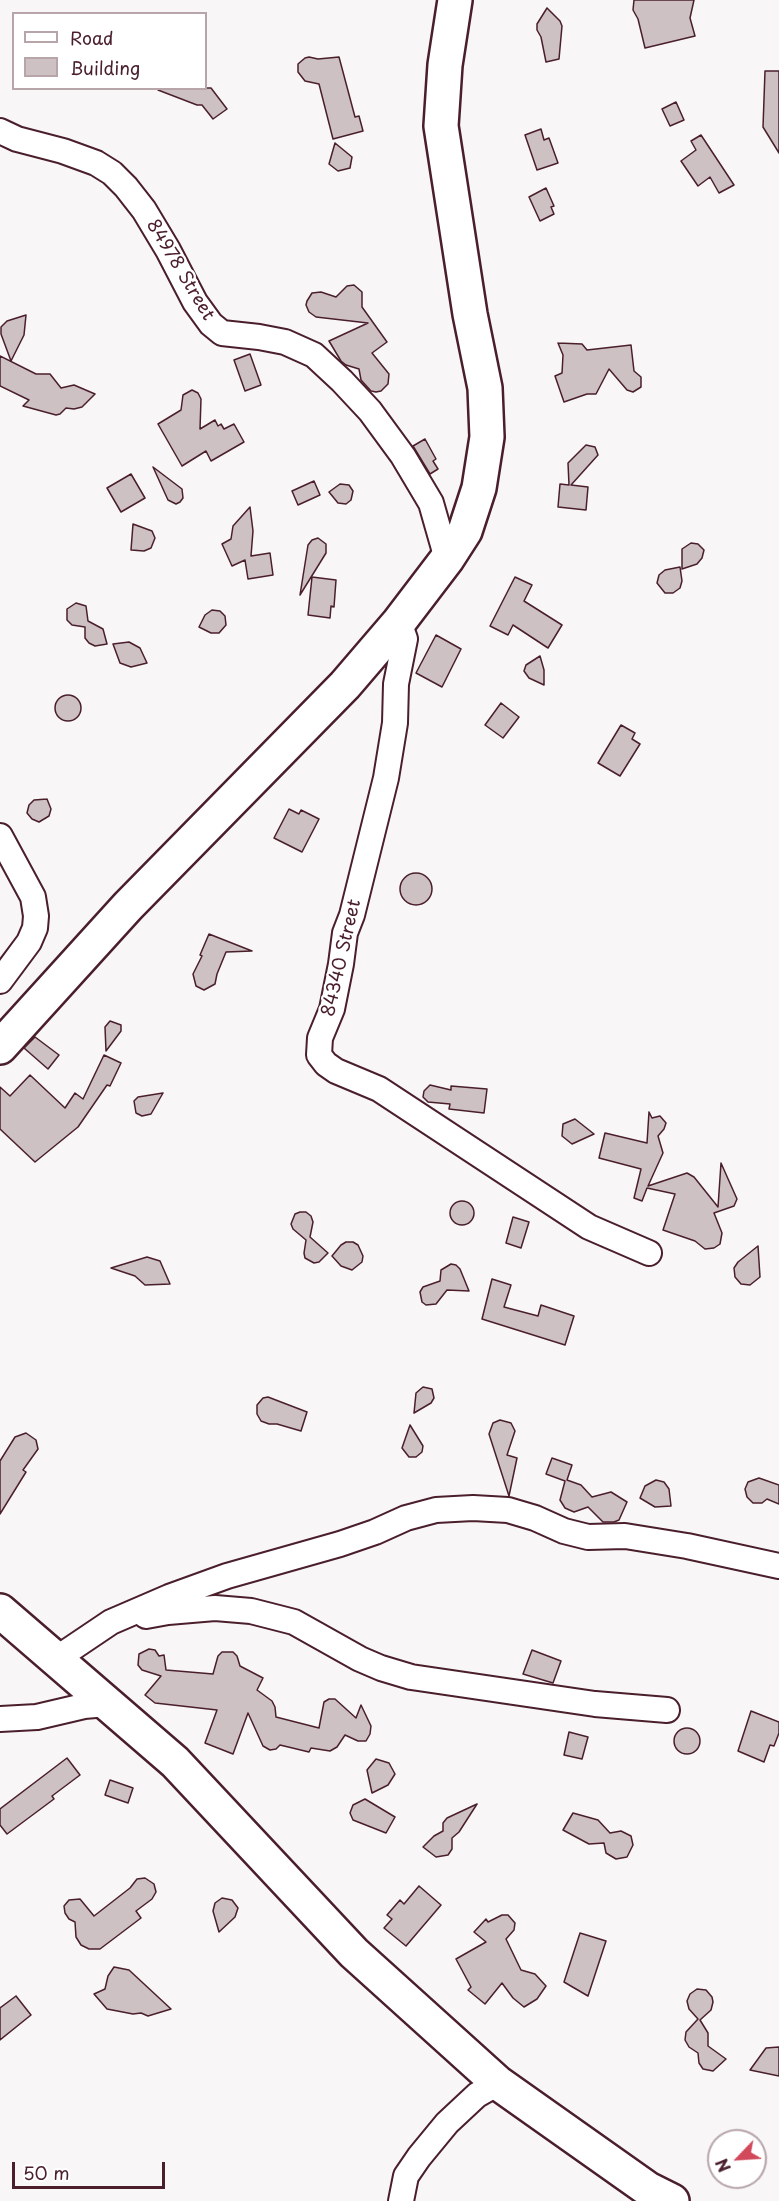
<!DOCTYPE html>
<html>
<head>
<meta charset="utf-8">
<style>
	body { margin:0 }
	#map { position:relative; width:779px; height:2201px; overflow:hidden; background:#f8f6f7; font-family:"Playpen Sans",sans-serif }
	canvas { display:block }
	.legend { position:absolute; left:12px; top:12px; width:195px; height:78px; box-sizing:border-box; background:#fff; border:2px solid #b7a5aa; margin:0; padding:8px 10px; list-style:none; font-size:18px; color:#4a1f2b }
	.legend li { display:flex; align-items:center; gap:12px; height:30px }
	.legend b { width:30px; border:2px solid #b7a5aa }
	.north { position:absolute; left:707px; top:2129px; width:60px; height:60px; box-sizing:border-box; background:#fff; border:2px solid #b7a5aa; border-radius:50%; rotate:245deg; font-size:16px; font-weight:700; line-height:24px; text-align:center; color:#4a1f2b }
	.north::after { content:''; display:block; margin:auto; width:21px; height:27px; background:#d1495b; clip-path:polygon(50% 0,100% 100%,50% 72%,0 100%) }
	.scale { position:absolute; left:12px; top:2162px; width:153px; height:27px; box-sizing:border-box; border:3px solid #4a1f2b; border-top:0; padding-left:8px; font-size:18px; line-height:21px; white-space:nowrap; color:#4a1f2b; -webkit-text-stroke:4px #fff; paint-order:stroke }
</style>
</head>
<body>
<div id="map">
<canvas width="779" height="2201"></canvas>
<ul class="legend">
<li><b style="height:8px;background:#fff"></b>Road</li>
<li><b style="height:16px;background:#cdc1c4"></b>Building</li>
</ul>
<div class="north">N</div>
<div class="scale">50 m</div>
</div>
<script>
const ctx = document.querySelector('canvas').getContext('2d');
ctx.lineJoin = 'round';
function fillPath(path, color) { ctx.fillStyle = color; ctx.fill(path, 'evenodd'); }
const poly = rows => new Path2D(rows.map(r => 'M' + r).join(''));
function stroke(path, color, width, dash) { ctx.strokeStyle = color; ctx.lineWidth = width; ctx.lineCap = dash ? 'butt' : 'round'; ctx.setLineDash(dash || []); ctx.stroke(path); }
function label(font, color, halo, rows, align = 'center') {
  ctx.font = font + ' "Playpen Sans",sans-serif'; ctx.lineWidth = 4.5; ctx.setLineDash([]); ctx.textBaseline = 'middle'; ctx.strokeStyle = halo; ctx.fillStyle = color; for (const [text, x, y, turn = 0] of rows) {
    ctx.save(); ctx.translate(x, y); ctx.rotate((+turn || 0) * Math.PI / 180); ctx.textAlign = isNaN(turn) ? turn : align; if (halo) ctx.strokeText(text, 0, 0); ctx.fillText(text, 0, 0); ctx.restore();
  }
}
const building = poly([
	[634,0,694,0,690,18,695,36,645,48,638,19,633,10,634,0],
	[547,8,560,21,562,26,559,59,546,62,541,37,537,30,537,24,547,8],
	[309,57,318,59,339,57,355,117,359,116,363,131,333,139,319,84,305,81,298,72,298,64,305,58,309,57],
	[765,71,779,71,779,153,763,127,765,71],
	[159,88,211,88,227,109,213,119,202,105,197,105,158,90,159,88],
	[676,102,684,120,670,126,662,109,676,102],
	[541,129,544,140,549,138,558,163,537,170,525,135,541,129],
	[701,135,734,185,719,193,710,177,698,186,681,161,696,150,691,141,701,135],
	[335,143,352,157,350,168,338,171,329,164,335,143],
	[546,188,554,206,551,207,554,214,540,221,529,197,546,188],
	[354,285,362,292,362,307,387,342,372,353,389,374,388,384,381,391,376,392,371,391,361,380,359,369,346,365,341,361,329,341,368,323,316,317,309,312,306,305,307,301,312,293,321,292,336,297,347,286,354,285],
	[26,315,24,335,11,361,1,334,1,327,7,321,26,315],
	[558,343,582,344,587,350,631,345,634,371,641,377,641,387,633,392,627,390,609,369,596,394,587,394,564,402,555,376,562,373,563,355,558,343],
	[250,354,261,385,245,391,234,360,250,354],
	[0,356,36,374,50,374,61,388,74,385,95,394,82,407,74,409,66,408,60,414,56,415,23,406,29,400,0,386,0,356],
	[192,390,198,393,201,399,200,429,215,420,218,426,221,424,224,429,234,424,244,442,211,461,206,451,182,466,158,424,181,410,183,395,192,390],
	[425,439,436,459,433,461,438,469,430,474,413,446,425,439],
	[586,445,595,447,598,455,571,485,588,487,586,510,558,507,560,484,569,485,568,463,586,445],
	[153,467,182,489,183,498,180,502,176,504,168,500,153,467],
	[131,474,145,498,121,512,107,488,131,474],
	[314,481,320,495,298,505,292,491,314,481],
	[340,484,349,485,353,491,351,500,346,504,338,503,329,492,340,484],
	[250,507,253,531,251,556,270,553,273,575,248,579,245,560,232,566,222,544,231,539,233,526,250,507],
	[133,524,152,531,155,538,151,548,144,551,131,550,133,524],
	[318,538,326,544,326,553,300,595,308,545,312,540,318,538],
	[691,543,698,544,704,550,702,558,697,564,682,569,682,549,691,543],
	[680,567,682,581,680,588,673,593,665,593,657,583,659,575,665,570,680,567],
	[312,577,336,580,334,607,331,606,330,618,308,615,312,577],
	[515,577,532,585,524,601,562,625,548,648,513,625,508,635,490,626,515,577],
	[76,603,86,606,88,621,103,629,107,644,95,646,89,643,85,638,85,627,72,625,67,620,67,609,76,603],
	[212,610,220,611,225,616,226,625,219,633,211,633,199,627,205,615,212,610],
	[436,635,461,649,442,687,416,673,436,635],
	[129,642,140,648,147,663,131,667,120,663,113,644,129,642],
	[540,656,544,670,544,685,529,678,524,671,526,665,540,656],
	'55 708a13 13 0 1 1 26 0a13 13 0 1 1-26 0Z',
	[501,703,519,717,503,738,485,725,501,703],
	[621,725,635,733,632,739,640,744,620,776,598,763,621,725],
	[47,799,51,809,49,816,39,822,32,819,27,813,29,805,34,800,47,799],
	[289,809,299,814,301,810,319,819,302,852,274,838,289,809],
	'400 889a16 16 0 1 1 32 0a16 16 0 1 1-32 0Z',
	[209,934,252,951,226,952,217,974,215,984,204,990,196,986,193,974,202,956,200,955,209,934],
	[110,1021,121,1025,121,1031,106,1051,105,1027,110,1021],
	[35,1037,59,1055,48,1069,24,1048,35,1037],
	[104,1055,121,1063,110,1086,107,1085,78,1127,35,1162,0,1129,0,1087,10,1096,30,1075,65,1108,75,1093,83,1099,104,1055],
	[430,1085,451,1090,451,1086,487,1089,484,1113,449,1109,450,1104,428,1102,423,1097,424,1091,430,1085],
	[163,1093,151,1114,142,1116,136,1113,134,1101,138,1097,163,1093],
	[649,1112,652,1118,660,1116,666,1123,664,1129,658,1136,663,1153,648,1186,687,1173,694,1177,718,1207,721,1163,737,1199,734,1206,714,1213,722,1233,720,1244,714,1248,705,1249,695,1241,663,1230,675,1194,647,1188,642,1201,634,1198,641,1169,599,1158,605,1133,647,1143,649,1112],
	[575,1119,594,1134,572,1144,562,1136,563,1124,575,1119],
	'450 1213a12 12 0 1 1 24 0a12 12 0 1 1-24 0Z',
	[300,1212,306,1212,311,1216,313,1222,310,1237,328,1253,319,1262,314,1263,305,1258,304,1253,306,1240,293,1229,291,1224,295,1214,300,1212],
	[513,1217,529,1222,521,1248,506,1243,513,1217],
	[346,1242,353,1242,358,1245,363,1256,362,1262,352,1270,341,1266,332,1256,341,1245,346,1242],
	[758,1246,760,1277,750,1285,741,1284,735,1277,734,1268,738,1262,758,1246],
	[147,1257,160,1261,170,1284,145,1285,135,1276,111,1268,147,1257],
	[451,1264,456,1265,460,1269,469,1291,447,1290,436,1304,426,1305,422,1302,420,1292,423,1287,440,1281,441,1270,451,1264],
	[492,1279,511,1285,504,1307,538,1316,541,1305,574,1316,565,1345,482,1319,492,1279],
	[423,1387,432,1389,434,1398,431,1403,414,1413,416,1393,423,1387],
	[268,1397,307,1412,301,1431,277,1424,269,1424,261,1421,257,1414,257,1405,263,1398,268,1397],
	[500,1420,511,1423,515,1431,507,1455,517,1458,509,1496,489,1434,493,1423,500,1420],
	[410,1425,423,1446,422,1452,416,1457,409,1457,402,1448,410,1425],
	[26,1433,36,1440,38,1449,23,1470,26,1472,0,1514,0,1461,15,1437,26,1433],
	[552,1458,572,1465,567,1480,581,1485,592,1497,611,1492,627,1502,619,1520,614,1522,603,1522,588,1507,574,1512,565,1508,560,1500,565,1481,546,1474,552,1458],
	[759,1478,779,1485,779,1504,767,1499,762,1503,753,1503,747,1497,745,1489,748,1482,759,1478],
	[656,1480,664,1482,669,1489,671,1506,655,1507,640,1498,645,1486,656,1480],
	[149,1649,155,1650,159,1656,164,1655,166,1670,213,1674,218,1656,222,1652,233,1652,237,1656,240,1666,263,1678,257,1690,272,1701,275,1707,276,1717,319,1728,324,1702,329,1699,335,1699,356,1718,361,1705,371,1726,370,1734,366,1741,358,1741,345,1735,337,1747,330,1751,311,1748,309,1752,280,1745,276,1749,270,1750,263,1746,248,1713,233,1754,205,1743,217,1710,155,1703,145,1695,161,1676,142,1670,138,1665,139,1654,149,1649],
	[532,1650,561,1661,553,1683,523,1674,532,1650],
	[751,1711,779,1722,779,1733,774,1746,770,1745,764,1762,738,1751,751,1711],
	'674 1741a13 13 0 1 1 26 0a13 13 0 1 1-26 0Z',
	[569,1732,588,1737,582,1759,564,1755,569,1732],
	[67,1758,80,1775,52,1796,54,1799,7,1834,0,1825,0,1809,67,1758],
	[376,1759,389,1763,395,1774,388,1785,372,1793,367,1770,376,1759],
	[110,1780,133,1788,128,1803,105,1795,110,1780],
	[365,1799,395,1817,386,1833,353,1820,350,1813,353,1805,365,1799],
	[477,1804,459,1832,452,1838,452,1849,448,1855,436,1857,423,1847,434,1836,443,1831,443,1823,447,1818,477,1804],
	[573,1813,598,1820,610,1833,621,1831,631,1836,633,1845,627,1857,616,1859,606,1853,604,1843,589,1844,563,1830,573,1813],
	[145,1878,154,1884,156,1892,152,1899,136,1911,141,1918,100,1949,89,1949,81,1945,76,1937,75,1922,69,1919,65,1913,64,1906,69,1900,80,1899,94,1916,130,1888,137,1879,145,1878],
	[419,1886,441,1905,406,1946,384,1928,392,1919,387,1915,400,1900,404,1904,419,1886],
	[222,1898,232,1900,238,1908,235,1917,219,1932,213,1911,215,1903,222,1898],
	[502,1915,508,1915,515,1923,514,1930,506,1939,521,1970,535,1974,546,1986,537,1999,524,2007,513,1998,502,1983,485,2004,468,1990,471,1987,456,1959,486,1942,474,1932,486,1919,488,1922,502,1915],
	[580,1933,606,1941,588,1996,564,1982,580,1933],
	[114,1967,129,1970,171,2009,148,2016,141,2013,133,2014,107,2009,94,1994,105,1989,108,1976,114,1967],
	[697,1989,706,1990,712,1997,713,2002,711,2010,700,2020,708,2033,708,2046,726,2059,713,2071,703,2069,699,2063,698,2053,689,2047,685,2040,686,2032,698,2019,689,2009,687,2001,690,1994,697,1989],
	[16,1996,31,2015,0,2040,0,2008,16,1996],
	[779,2047,779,2076,750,2070,766,2048,779,2047]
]);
fillPath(building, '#cdc1c4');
stroke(building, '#4a1f2b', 1.5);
const street = poly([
	[0,131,17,139,63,151,96,163,112,173,126,187,144,210,168,250,195,302,211,324,222,333,259,337,285,342,314,355,342,381,370,411,403,456,431,503,447,559],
	[399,622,405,639,396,684,395,723,386,778,352,915,345,933,341,964,332,1009,320,1038,319,1055,326,1064,336,1071,379,1089,589,1227,649,1253],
	[0,836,33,897,36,916,35,928,29,942,0,981],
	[146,1616,168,1612,215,1608,251,1611,294,1622,360,1659,381,1668,411,1677,595,1704,667,1710],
	[56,1659,111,1622,169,1597,227,1576,340,1544,375,1532,406,1518,436,1510,473,1508,508,1510,535,1518,564,1531,588,1537,625,1536,687,1546,779,1566],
	[0,1719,37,1717,84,1706,107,1704],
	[401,2201,406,2176,419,2157,447,2123,477,2095,498,2083]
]);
const secondary = poly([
	[0,1047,128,906,345,685,399,622,447,559,465,531,479,488,487,437,485,388,470,314,441,126,445,65,455,0],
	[0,1611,175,1762,354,1953,498,2083,648,2189,672,2201]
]);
stroke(street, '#4a1f2b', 28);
stroke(secondary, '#4a1f2b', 38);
stroke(street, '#fff', 24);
stroke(secondary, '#fff', 33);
label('18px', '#4a1f2b', '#fff', [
	["84978 Street",180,270,59],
	["84340 Street",342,958,-77]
]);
</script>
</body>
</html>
